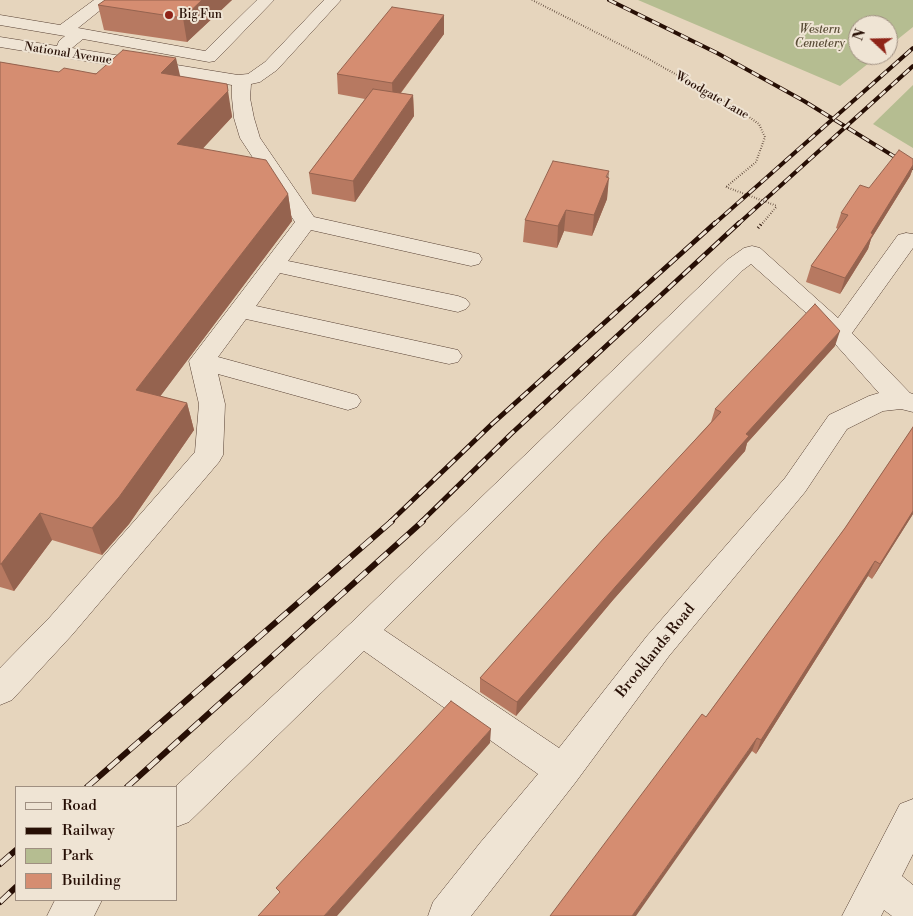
<!DOCTYPE html>
<html>
<head>
<meta charset="utf-8">
<style>
	body { margin:0 }
	#map { position:relative; width:913px; height:916px; overflow:hidden; background:#e6d5bd; font-family:"Libre Bodoni",serif }
	canvas { display:block }
	.legend { position:absolute; left:15px; top:786px; width:162px; height:115px; box-sizing:border-box; background:#efe4d4; border:1px solid #9f8f81; margin:0; padding:6px 9px; list-style:none; font-size:15px; color:#270f05 }
	.legend li { display:flex; align-items:center; gap:10px; height:25px }
	.legend b { width:25px; border:1px solid #9f8f81 }
	.north { position:absolute; left:848px; top:15px; width:50px; height:50px; box-sizing:border-box; background:#efe4d4; border:1px solid #9f8f81; border-radius:50%; rotate:291deg; font-size:14px; font-weight:700; line-height:20px; text-align:center; color:#270f05 }
	.north::after { content:''; display:block; margin:auto; width:18px; height:22px; background:#8f2418; clip-path:polygon(50% 0,100% 100%,50% 72%,0 100%) }
</style>
</head>
<body>
<div id="map">
<canvas width="913" height="916"></canvas>
<ul class="legend">
<li><b style="height:6px;background:#efe4d4"></b>Road</li>
<li><b style="height:6px;background:#270f05"></b>Railway</li>
<li><b style="height:14px;background:#b5bd91"></b>Park</li>
<li><b style="height:14px;background:#d58d71"></b>Building</li>
</ul>
<div class="north">N</div>
</div>
<script>
const ctx = document.querySelector('canvas').getContext('2d');
ctx.lineJoin = 'round';
function fillPath(path, color) { ctx.fillStyle = color; ctx.fill(path, 'evenodd'); }
const poly = rows => new Path2D(rows.map(r => 'M' + r).join(''));
function stroke(path, color, width, dash) { ctx.strokeStyle = color; ctx.lineWidth = width; ctx.lineCap = dash ? 'butt' : 'round'; ctx.setLineDash(dash || []); ctx.stroke(path); }
function label(font, color, halo, rows, align = 'center') {
  ctx.font = font + ' "Libre Bodoni",serif'; ctx.lineWidth = 4; ctx.setLineDash([]); ctx.textBaseline = 'middle'; ctx.strokeStyle = halo; ctx.fillStyle = color; for (const [text, x, y, turn = 0] of rows) {
    ctx.save(); ctx.translate(x, y); ctx.rotate((+turn || 0) * Math.PI / 180); ctx.textAlign = isNaN(turn) ? turn : align; if (halo) ctx.strokeText(text, 0, 0); ctx.fillText(text, 0, 0); ctx.restore();
  }
}
fillPath(poly([
	[638,0,913,0,913,27,888,47,888,25,858,25,858,55,879,55,840,86],
	[913,85,913,148,873,124]
]), '#b5bd91');
const minor = poly([
	[94,0,113,0,78,28,205,51,257,0,274,0,215,61,209,62,83,39,72,48,238,75,248,74,265,62,324,0,341,0,277,70,260,82,251,84,250,98,254,118,260,138,314,217,471,252,479,254,482,259,479,264,471,266,311,230,288,261,458,296,466,299,470,304,466,309,458,312,280,273,256,306,458,350,462,356,458,362,449,364,246,319,218,357,357,395,361,401,357,407,348,410,218,374,225,404,223,455,219,462,72,635,12,700,0,705,0,668,50,617,195,452,199,404,189,361,295,222,240,138,234,118,232,98,232,85,0,47,0,37,57,46,59,41,65,36,0,25,0,15,60,25,94,0],
	[906,233,913,234,913,248,852,333,910,393,913,394,913,412,901,409,883,411,847,429,805,492,669,656,575,783,471,916,428,916,433,902,480,843,538,774,364,651,189,822,176,827,176,787,175,787,351,623,727,260,744,248,752,246,760,248,838,318,898,235,906,233],
	[751,264,812,318,879,393,869,396,829,415,785,478,647,636,559,748,384,630,743,270,751,264],
	[913,799,913,854,902,876,913,885,913,916,892,916,884,910,881,916,842,916,900,804,913,799],
	[55,900,102,900,94,916,47,916,55,900]
]);
stroke(minor, '#574033', 1);
stroke(poly([
	[532,0,645,57,739,110,759,124,765,137,756,162,726,187],
	[761,225,777,206]
]), '#270f05', 2, [0.5, 2]);
stroke(poly([
	[758,228,762,223]
]), '#270f05', 3, [1, 2.5]);
fillPath(minor, '#efe4d4');
const railFar2 = poly([
	[609,0,717,53,804,101,913,168],
	[713,225,913,48],
	[737,225,913,66]
]);
const railFar1 = poly([
	[390,522,492,424,715,223],
	[421,522,511,434,739,223]
]);
const rail = poly([
	[87,787,392,521],
	[127,787,423,521],
	[0,864,16,850],
	[0,902,16,887]
]);
stroke(railFar2, '#270f05', 4);
stroke(railFar1, '#270f05', 5);
stroke(rail, '#270f05', 6);
stroke(railFar2, '#efe4d4', 2.5, [8]);
stroke(railFar1, '#efe4d4', 3, [10]);
stroke(rail, '#efe4d4', 4.5, [14]);
stroke(poly([
	[726,187,777,206]
]), '#270f05', 2, [0.5, 2]);
fillPath(poly([
	[105,0,232,0,187,42,104,30,98,5],
	[444,15,444,34,401,93,413,95,414,116,355,202,312,194,309,173,365,99,338,94,337,74],
	[0,62,59,72,180,76,231,110,232,117,203,148,288,194,292,221,160,396,187,403,194,430,129,524,102,555,52,540,14,591,0,587],
	[913,159,913,168,910,176,871,239,868,249,840,294,806,282,811,266,838,229,836,228,841,213,869,188],
	[608,177,607,199,592,236,564,231,557,248,523,242,525,220],
	[835,346,747,443,745,451,613,600,516,716,480,692,480,678,711,422,715,409],
	[913,427,913,514,872,579,868,576,838,624,756,754,706,717,845,528]
]), '#b77961');
fillPath(poly([
	[202,0,232,0,187,42,183,18],
	[444,15,444,34,393,103,392,83],
	[176,58,182,84,161,73],
	[227,84,232,117,183,170,177,144],
	[413,95,414,116,355,202,353,181],
	[913,165,913,168,910,176,871,239,868,249,840,294,845,278,871,233],
	[609,171,608,181,609,178,607,199,592,236,594,215],
	[288,194,292,221,144,418,136,390],
	[566,210,564,231,557,248,558,226],
	[840,331,835,346,747,443,745,451,613,600,516,716,517,702,616,586,746,434],
	[187,403,194,430,129,524,102,555,92,528],
	[913,511,913,514,872,579,880,564],
	[40,513,52,540,14,591,1,564],
	[875,561,868,576,838,624,756,754,761,740,844,609],
	[491,729,490,743,337,916,324,916],
	[757,738,752,751,636,916,632,916]
]), '#95634f');
const building = poly([
	[105,0,202,0,183,18,98,5,105,0],
	[392,7,444,15,392,83,337,74,392,7],
	[123,50,176,58,161,73,227,84,228,91,177,144,266,160,288,194,136,390,187,403,119,497,92,528,40,513,1,564,0,564,0,62,59,72,64,68,96,74,123,50],
	[373,89,413,95,353,181,309,173,373,89],
	[899,150,913,159,913,165,871,233,873,234,845,278,811,266,848,215,841,213,860,185,869,188,899,150],
	[553,161,609,171,606,177,609,178,594,215,566,210,558,226,525,220,553,161],
	[815,304,840,331,746,434,749,436,616,586,517,702,480,678,604,538,721,412,715,409,815,304],
	[913,427,913,511,880,564,875,561,844,609,761,740,757,738,632,916,550,916,702,714,706,717,745,664,845,528,913,427],
	[451,701,491,729,324,916,258,916,280,892,276,888,451,701]
]);
fillPath(building, '#d58d71');
stroke(building, '#95634f', 1);
for (const [x, y, r, color] of [
	[169,15,5,"#8f2418"]
]) { const dot = new Path2D(); dot.arc(x, y, r, 0, 2 * Math.PI); ctx.fillStyle = color; ctx.fill(dot); stroke(dot, '#efe4d4', 2); }
label('12px', '#270f05', '#efe4d4', [
	["Big Fun",179,15]
], 'left');
label('italic 12px', '#594c36', '#efe4d4', [
	["Western",820,30],
	["Cemetery",820,44]
]);
label('12px', '#270f05', '#efe4d4', [
	["National Avenue",68,54,9],
	["Woodgate Lane",712,96,30]
]);
label('15px', '#270f05', '#efe4d4', [
	["Brooklands Road",656,651,-51]
]);
</script>
</body>
</html>
